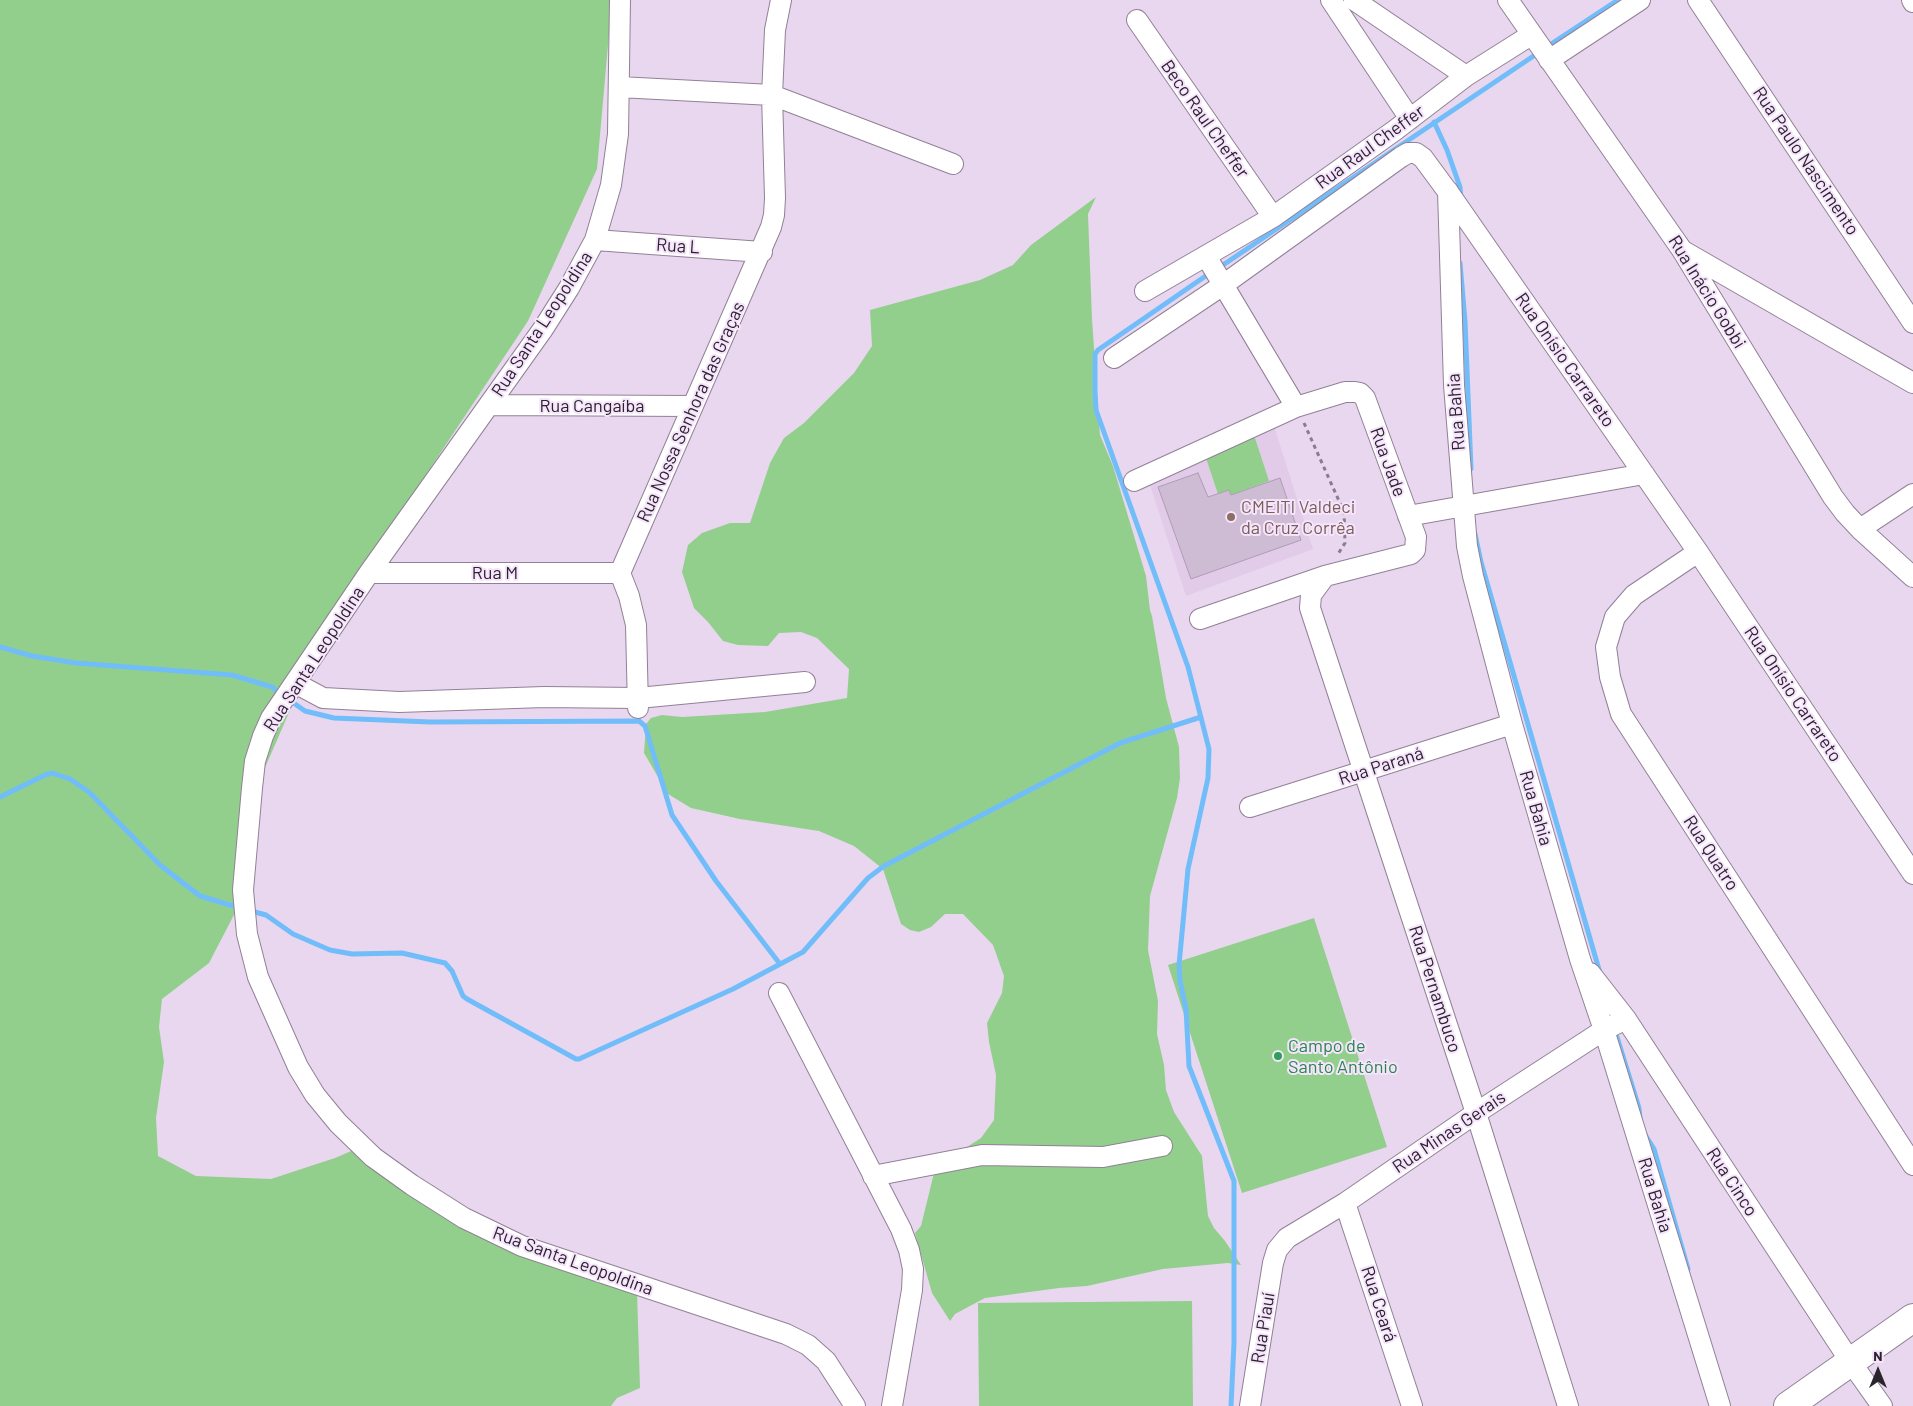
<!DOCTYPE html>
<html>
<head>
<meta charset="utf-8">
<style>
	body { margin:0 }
	#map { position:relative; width:1913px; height:1406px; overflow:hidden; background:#e9d7ef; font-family:Barlow,sans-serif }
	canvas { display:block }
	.north { position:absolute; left:1853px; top:1346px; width:50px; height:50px; -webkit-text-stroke:4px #f6e4fc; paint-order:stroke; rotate:0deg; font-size:14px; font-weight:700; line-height:20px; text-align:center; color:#2b242d }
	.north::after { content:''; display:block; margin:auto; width:18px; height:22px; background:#2b242d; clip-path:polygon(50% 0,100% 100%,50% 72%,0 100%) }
</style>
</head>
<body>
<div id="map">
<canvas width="1913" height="1406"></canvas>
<div class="north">N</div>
</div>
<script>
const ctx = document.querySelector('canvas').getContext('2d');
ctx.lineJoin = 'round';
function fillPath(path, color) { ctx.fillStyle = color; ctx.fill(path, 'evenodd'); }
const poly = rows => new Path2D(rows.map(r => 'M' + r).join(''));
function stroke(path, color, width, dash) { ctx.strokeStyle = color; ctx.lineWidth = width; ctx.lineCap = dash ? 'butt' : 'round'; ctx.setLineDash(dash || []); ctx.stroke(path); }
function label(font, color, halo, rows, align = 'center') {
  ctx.font = font + ' Barlow,sans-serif'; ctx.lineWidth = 4; ctx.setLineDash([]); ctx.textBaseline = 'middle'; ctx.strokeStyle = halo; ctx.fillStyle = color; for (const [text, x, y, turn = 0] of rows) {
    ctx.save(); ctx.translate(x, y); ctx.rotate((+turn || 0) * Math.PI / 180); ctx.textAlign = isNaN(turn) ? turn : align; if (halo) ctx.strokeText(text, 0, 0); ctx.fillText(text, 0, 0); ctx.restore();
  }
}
fillPath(poly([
	[1274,426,1313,549,1186,596,1150,485]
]), '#e1cbe9');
fillPath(poly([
	[0,0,612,0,597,169,528,321,356,580,308,669,247,809,237,909,209,963,162,999,159,1027,164,1062,156,1118,158,1156,196,1176,271,1179,335,1158,356,1149,393,1179,637,1291,640,1388,617,1398,611,1406,0,1406],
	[1096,197,1088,214,1092,319,1100,435,1113,466,1146,576,1150,610,1152,616,1166,698,1179,747,1180,778,1177,798,1150,896,1148,950,1158,1001,1157,1034,1164,1065,1166,1090,1174,1112,1202,1156,1208,1216,1214,1228,1225,1241,1241,1265,1228,1263,1163,1269,1087,1286,1059,1288,985,1298,955,1314,950,1321,932,1293,915,1233,921,1226,934,1173,947,1160,981,1138,994,1120,996,1075,989,1042,987,1023,1002,993,1004,976,993,945,963,914,945,914,931,927,919,932,910,930,901,924,883,869,854,846,819,831,740,819,691,808,668,794,644,753,646,724,651,718,662,715,682,717,765,712,847,698,849,669,817,638,801,632,779,633,768,646,738,645,723,641,708,622,694,608,682,572,688,545,702,533,730,523,750,523,770,463,784,438,804,423,854,373,872,346,870,310,980,280,1013,265,1031,245],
	[1254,435,1269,481,1231,495,1229,490,1218,494,1206,458],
	[1314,918,1387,1147,1242,1193,1168,965],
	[1192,1301,1193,1406,979,1406,978,1303]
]), '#92cf8c');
stroke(poly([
	[1545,48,1618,0],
	[1434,122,1447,150,1460,187,1461,199],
	[1460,263,1465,321,1471,469],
	[1217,269,1538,53],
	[1210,273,1098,350,1095,354,1095,391,1096,410,1188,667,1209,749,1208,778,1188,869,1179,965,1180,981,1186,1009,1189,1066,1234,1181,1234,1343,1231,1406],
	[1475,534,1481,562,1600,973],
	[0,647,32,656,76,663,232,675,272,687,281,694],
	[288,699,305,711,334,718,430,722,639,721,645,726,672,815,716,881,780,964],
	[0,797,45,775,52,773,70,779,89,792,160,865,200,896,240,908],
	[251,911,266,915,293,934,330,950,352,954,402,953,445,963,452,971,463,996,467,999,576,1059,579,1059,733,989,803,952,868,878,884,866,1120,743,1201,717],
	[1617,1037,1639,1108,1640,1118],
	[1644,1133,1654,1149,1688,1269]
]), '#71bdf9', 5);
const building = poly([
	[1198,473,1208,497,1229,490,1231,495,1280,478,1301,540,1191,579,1158,487,1198,473]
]);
fillPath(building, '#cdbcd3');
stroke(building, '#ae9db4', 1);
const street = poly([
	[620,0,618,134,611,185,595,240,569,288,543,329,369,573,271,718,263,736,255,761,252,788,243,890,247,934,258,977,298,1067,315,1095,338,1123,373,1157,412,1185,464,1218,522,1246,786,1334,808,1345,826,1361,855,1406],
	[1331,0,1410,119],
	[1354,0,1466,76],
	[1508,0,1682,250,1833,497,1845,513,1860,529,1913,577],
	[1698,0,1913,323],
	[1912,0,1913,2],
	[1137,20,1273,217],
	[1549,60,1640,0],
	[619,87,772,95,953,164],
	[1448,191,1454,385,1467,546,1473,576,1512,724,1580,959,1604,1030,1720,1406],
	[595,240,762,252],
	[1685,252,1913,383],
	[1206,256,1296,407],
	[1145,291,1273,217,1394,131,1466,76,1531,35],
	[1114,358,1223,285,1401,157,1408,153,1416,153,1423,158,1451,196,1698,552,1913,874],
	[490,405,693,406],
	[1134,481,1296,407,1345,392,1355,392,1360,393,1365,398,1416,537,1415,550,1411,554,1325,576,1200,619],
	[1408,516,1644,474],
	[1860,529,1913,494],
	[1698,552,1634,595,1615,617,1606,647,1610,677,1621,714,1913,1165],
	[369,573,620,573],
	[620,573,771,227,774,215,775,198,772,95,775,30,781,0],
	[620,573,629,596,636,625,638,708],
	[1325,576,1311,595,1310,608,1476,1113,1568,1406],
	[295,683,323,698,399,702,544,697,638,698,805,682],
	[1250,807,1512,724],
	[1590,973,1626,1019,1850,1361,1882,1406],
	[779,993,901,1229,909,1250,913,1269,912,1290,892,1406],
	[873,1176,982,1155,1103,1157,1162,1146],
	[1345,1203,1412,1406],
	[1250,1406,1273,1263,1277,1250,1287,1238,1345,1203,1476,1113,1604,1030,1626,1019]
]);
const secondary = poly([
	[1788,1406,1913,1318]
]);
stroke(street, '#918196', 22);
stroke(secondary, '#918196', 30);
stroke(poly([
	[1304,423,1344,512,1345,543,1338,554]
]), '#897c8d', 3, [4, 4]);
stroke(street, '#fff', 20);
stroke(secondary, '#fff', 28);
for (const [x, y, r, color] of [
	[1231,517,5,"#8d6e63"],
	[1278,1056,5,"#2e9e5b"]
]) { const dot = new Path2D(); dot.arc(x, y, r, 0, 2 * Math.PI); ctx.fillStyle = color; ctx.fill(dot); stroke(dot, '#f6e4fc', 2); }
label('18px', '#2b242d', '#f6e4fc', [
	["Beco Raul Cheffer",1205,119,55],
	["Rua Raul Cheffer",1370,147,-36],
	["Rua Paulo Nascimento",1806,161,56],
	["Rua L",678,246,4],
	["Rua Inácio Gobbi",1707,292,58],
	["Rua Santa Leopoldina",542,324,-57],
	["Rua Onísio Carrareto",1565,360,55],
	["Rua Cangaíba",592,406],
	["Rua Nossa Senhora das Graças",691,412,-66],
	["Rua Bahia",1456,412,-94],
	["Rua Jade",1388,462,70],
	["Rua M",495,573],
	["Rua Santa Leopoldina",314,659,-57],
	["Rua Onísio Carrareto",1793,694,56],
	["Rua Paraná",1381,766,-18],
	["Rua Bahia",1536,808,74],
	["Rua Quatro",1711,853,57],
	["Rua Pernambuco",1435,989,72],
	["Rua Minas Gerais",1449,1132,-34],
	["Rua Cinco",1732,1182,57],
	["Rua Bahia",1655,1195,73],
	["Rua Santa Leopoldina",573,1261,20],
	["Rua Ceará",1379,1304,72],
	["Rua Piauí",1263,1328,-81]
]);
label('18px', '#785e54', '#f6e4fc', [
	["CMEITI Valdeci",1241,507],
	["da Cruz Corrêa",1241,528]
], 'left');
label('18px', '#27864d', '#f6e4fc', [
	["Campo de",1288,1046],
	["Santo Antônio",1288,1067]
], 'left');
</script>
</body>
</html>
